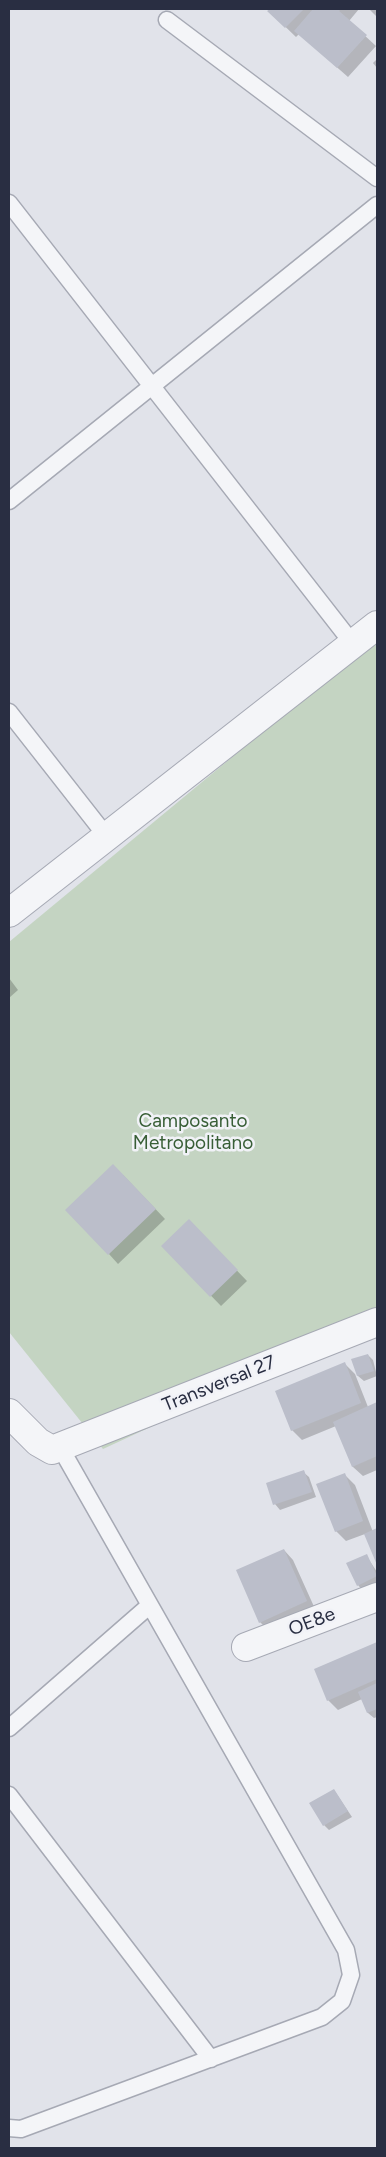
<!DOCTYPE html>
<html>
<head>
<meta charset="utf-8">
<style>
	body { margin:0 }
	#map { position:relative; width:386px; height:2157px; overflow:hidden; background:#e1e3ea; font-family:Figtree,sans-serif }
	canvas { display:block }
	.frame { position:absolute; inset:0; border:10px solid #292e42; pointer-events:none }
</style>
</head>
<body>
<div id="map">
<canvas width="386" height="2157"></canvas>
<div class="frame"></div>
</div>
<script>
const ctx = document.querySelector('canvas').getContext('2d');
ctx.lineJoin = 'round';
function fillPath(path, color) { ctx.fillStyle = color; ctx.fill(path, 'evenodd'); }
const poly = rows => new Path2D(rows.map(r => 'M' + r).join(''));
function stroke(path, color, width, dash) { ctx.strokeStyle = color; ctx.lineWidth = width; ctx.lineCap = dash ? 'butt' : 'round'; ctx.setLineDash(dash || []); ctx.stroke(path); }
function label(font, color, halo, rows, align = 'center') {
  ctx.font = font + ' Figtree,sans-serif'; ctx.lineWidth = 5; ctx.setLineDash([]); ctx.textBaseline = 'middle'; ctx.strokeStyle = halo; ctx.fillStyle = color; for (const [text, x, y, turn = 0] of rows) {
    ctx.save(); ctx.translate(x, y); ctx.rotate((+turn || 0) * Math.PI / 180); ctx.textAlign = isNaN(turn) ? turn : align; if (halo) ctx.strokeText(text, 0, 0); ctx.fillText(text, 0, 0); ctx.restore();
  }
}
fillPath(poly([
	[377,637,377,1322,103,1449,9,1332,9,942]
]), '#c4d4c2');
fillPath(poly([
	[271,9,359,9,349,21,376,46,348,77,299,34,296,37,269,11],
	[369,9,377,9,377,17],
	[377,59,377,68,373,63],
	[9,978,18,990,9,998],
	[123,1175,165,1219,118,1264,109,1254],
	[189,1221,247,1281,221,1306,163,1246],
	[368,1355,373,1360,377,1376,364,1381,358,1376,353,1360],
	[345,1364,355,1374,368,1407,377,1404,377,1470,363,1476,353,1467,336,1426,302,1440,292,1430],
	[303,1472,309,1477,316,1497,280,1510,275,1504],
	[345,1475,355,1485,373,1532,377,1530,377,1562,365,1534,346,1541,336,1531],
	[284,1550,293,1560,316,1611,270,1632,260,1622],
	[366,1555,377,1572,377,1584,363,1591,358,1585],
	[377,1643,377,1717,374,1718,368,1713,362,1699,338,1710,328,1700,316,1670],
	[334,1790,352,1817,329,1830,324,1825]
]), '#0003');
fillPath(poly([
	[270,9,304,9,285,28,267,11],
	[313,9,341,9,339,11,367,35,337,68,294,31],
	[113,1164,156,1209,108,1255,65,1210],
	[189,1219,238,1270,210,1297,161,1246],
	[368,1354,374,1371,357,1376,351,1359],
	[345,1362,361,1403,291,1431,275,1391],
	[377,1402,377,1456,352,1467,333,1422],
	[304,1470,312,1492,273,1505,266,1483],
	[345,1473,363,1521,335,1532,316,1484],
	[377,1528,377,1565,364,1534],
	[284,1549,307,1601,259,1623,236,1570],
	[367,1554,377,1576,357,1586,346,1563],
	[377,1642,377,1679,327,1701,314,1669],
	[377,1683,377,1709,367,1713,358,1692],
	[334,1789,348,1811,323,1826,309,1803]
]), '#bbbeca');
const service = poly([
	[167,20,377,178],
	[9,203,353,644],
	[9,501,377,205],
	[9,712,107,837],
	[9,1728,150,1605],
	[9,1795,211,2059],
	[9,2128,21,2129,322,2017,342,2001,351,1975,346,1950,60,1447]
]);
const minor = poly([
	[9,913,377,625],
	[9,1413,38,1442,52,1450,377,1322],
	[246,1647,377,1597]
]);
stroke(service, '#a6a9b4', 19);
stroke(minor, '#a6a9b4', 30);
stroke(service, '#f4f5f8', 16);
stroke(minor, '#f4f5f8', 28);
label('19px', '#385e36', '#f1f2f7', [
	["Camposanto",193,1121],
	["Metropolitano",193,1143]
]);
label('19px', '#292e42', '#f1f2f7', [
	["Transversal 27",219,1384,-22],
	["OE8e",312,1622,-21]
]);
</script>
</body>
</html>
